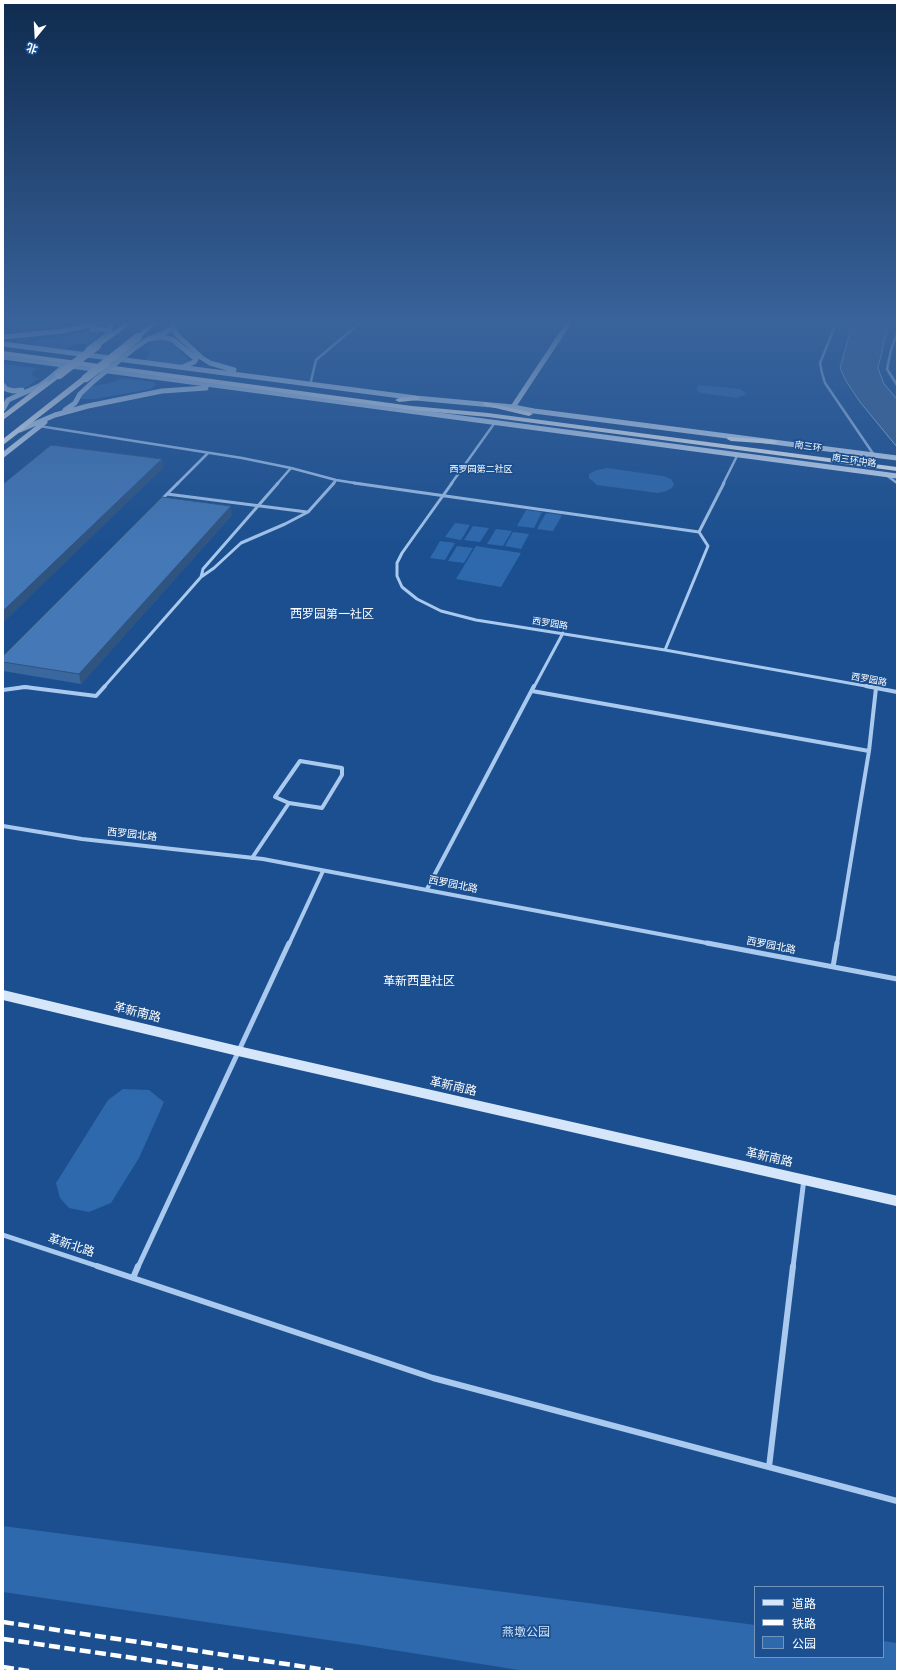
<!DOCTYPE html>
<html>
<head>
<meta charset="utf-8">
<style>
	body { margin:0 }
	#map { position:relative; width:900px; height:1674px; overflow:hidden; background:#1b4f8f; font-family:"Varela Round","Noto Sans SC",sans-serif }
	canvas { display:block }
	.frame { position:absolute; inset:0; border:4px solid #fff; pointer-events:none }
	.legend { position:absolute; left:754px; top:1586px; width:130px; height:72px; box-sizing:border-box; background:#1b4f8f; border:1px solid #7695bc; margin:0; padding:5px 7px; list-style:none; font-size:12px; color:#fff }
	.legend li { display:flex; align-items:center; gap:8px; height:20px }
	.legend b { width:20px; border:1px solid #7695bc }
	.north { position:absolute; left:16px; top:16px; width:40px; height:40px; -webkit-text-stroke:3px #1b4f8f; paint-order:stroke; rotate:198deg; font-size:11px; font-weight:700; line-height:16px; text-align:center; color:#fff }
	.north::after { content:''; display:block; margin:auto; width:14px; height:18px; background:#fff; clip-path:polygon(50% 0,100% 100%,50% 72%,0 100%) }
</style>
</head>
<body>
<div id="map">
<canvas width="900" height="1674"></canvas>
<div class="frame"></div>
<ul class="legend">
<li><b style="height:5px;background:#d6e6fa"></b>道路</li>
<li><b style="height:5px;background:#fff"></b>铁路</li>
<li><b style="height:11px;background:#2e69ad"></b>公园</li>
</ul>
<div class="north">北</div>
</div>
<script>
const ctx = document.querySelector('canvas').getContext('2d');
ctx.lineJoin = 'round';
function fillPath(path, color) { ctx.fillStyle = color; ctx.fill(path, 'evenodd'); }
const poly = rows => new Path2D(rows.map(r => 'M' + r).join(''));
function stroke(path, color, width, dash) { ctx.strokeStyle = color; ctx.lineWidth = width; ctx.lineCap = dash ? 'butt' : 'round'; ctx.setLineDash(dash || []); ctx.stroke(path); }
function label(font, color, halo, rows, align = 'center') {
  ctx.font = font + ' "Varela Round","Noto Sans SC",sans-serif'; ctx.lineWidth = 3.5; ctx.setLineDash([]); ctx.textBaseline = 'middle'; ctx.strokeStyle = halo; ctx.fillStyle = color; for (const [text, x, y, turn = 0] of rows) {
    ctx.save(); ctx.translate(x, y); ctx.rotate((+turn || 0) * Math.PI / 180); ctx.textAlign = isNaN(turn) ? turn : align; if (halo) ctx.strokeText(text, 0, 0); ctx.fillText(text, 0, 0); ctx.restore();
  }
}
fillPath(poly([
	[89,331,101,333,101,334,88,344,78,344,63,350,31,346,30,344,37,340],
	[163,339,170,341,190,361,186,364,178,365,144,361,148,357,149,353,148,350,143,349,153,341],
	[3,364,38,368,34,370,32,374,34,377,39,378,24,389,16,390,8,388,3,382],
	[121,378,154,382,156,385,151,389,94,399,83,399,78,396,91,386,111,383],
	[699,385,740,389,747,394,737,398,701,393,697,390,697,388],
	[607,468,663,476,671,479,674,484,672,488,666,491,658,493,597,485,589,478,589,474,597,470],
	[526,510,542,512,534,528,517,526],
	[546,513,562,515,553,531,537,529],
	[455,523,470,525,461,540,445,537],
	[473,526,489,528,480,542,464,540],
	[496,529,512,531,503,546,487,544],
	[513,532,529,534,521,549,505,546],
	[440,541,455,543,445,560,430,558],
	[457,546,473,548,464,563,448,561],
	[476,546,521,553,501,587,456,579],
	[123,1089,149,1090,164,1102,139,1158,111,1203,89,1212,69,1208,60,1198,56,1183,108,1100],
	[3,1526,755,1625,755,1657,883,1657,883,1641,897,1643,897,1671,525,1671,355,1644,3,1592]
]), '#2e69ad');
const water = poly([
	[853,321,889,321,878,368,884,384,897,399,897,447,860,402,846,381,840,368,853,321]
]);
fillPath(water, '#3c6290');
stroke(water, '#9cc4f0', 1);
stroke(poly([
	[837,321,820,363,822,373,825,383,874,455],
	[897,333,891,350,887,369,897,385],
	[311,381,316,360,362,321],
	[39,426,242,458,291,468,336,480,361,484],
	[885,474,897,483],
	[177,484,208,453],
	[277,484,291,468],
	[333,484,336,480],
	[451,484,496,421],
	[723,484,738,454]
]), '#a9c9ee', 2.5);
stroke(poly([
	[354,483,699,532],
	[452,483,402,553,397,563,397,576,402,587,417,599,441,611,476,620,665,650,871,687],
	[167,494,307,512],
	[161,500,178,483],
	[201,577,214,568,241,543,285,524,308,512,334,483],
	[665,650,708,546,699,532,724,483],
	[22,687,28,687],
	[104,687,201,577,203,569,278,483],
	[534,687,563,633]
]), '#a9c9ee', 3);
stroke(poly([
	[866,686,897,692],
	[3,690,25,687,96,696,105,686],
	[532,691,869,751],
	[300,761,342,768,342,775,322,808,289,803,275,797,300,761],
	[3,826,82,839,263,859,712,944],
	[252,858,289,803],
	[427,889,534,686],
	[289,944,323,871],
	[837,944,869,751,876,688]
]), '#a9c9ee', 4);
stroke(poly([
	[707,943,897,979],
	[833,967,837,943],
	[3,1235,100,1267],
	[138,1267,289,943],
	[793,1267,804,1179]
]), '#a9c9ee', 5);
stroke(poly([
	[97,1266,433,1378,897,1501],
	[133,1278,138,1266],
	[769,1467,793,1266]
]), '#a9c9ee', 6);
stroke(poly([
	[173,327,176,334,202,358,210,363,234,370],
	[92,329,104,329,110,333],
	[110,332,110,326,116,321],
	[3,337,63,331,108,321],
	[149,339,161,337,172,339,196,359,194,362,183,367],
	[3,344,416,398,513,407,534,411,897,458],
	[88,349,110,333],
	[132,350,148,339,166,332,173,327,174,321],
	[3,357,897,476],
	[3,385,6,389,13,391,22,390],
	[513,407,570,321],
	[3,409,8,400,39,386,49,379],
	[65,410,75,403,80,394,95,380],
	[20,430,55,415,88,406,162,391,206,388],
	[3,455,45,422]
]), '#d6e6fa', 5);
stroke(poly([
	[3,995,238,1051,897,1201]
]), '#d6e6fa', 10);
fillPath(poly([
	[127,321,135,321,99,347,95,347,95,345,127,321],
	[153,321,160,321,140,338,136,338,136,336,153,321],
	[3,351,412,406,488,413,897,467,897,471,488,417,412,410,3,355,3,351],
	[56,373,59,373,63,375,3,420,3,414,56,373],
	[83,376,89,376,90,378,3,445,3,439,83,376],
	[416,396,420,398,419,400,399,402,395,400,399,398,416,396],
	[484,402,529,412,533,414,529,416,487,406,483,404,484,402],
	[728,437,774,440,778,442,774,444,731,441,727,439,728,437]
]), '#fff');
stroke(poly([
	[3,1622,333,1671],
	[3,1639,223,1671],
	[3,1667,29,1671]
]), '#fff', 4.5, [11, 4.5]);
stroke(poly([
	[49,379,63,367],
	[95,380,132,350]
]), '#d6e6fa', 5);
stroke(poly([
	[59,375,97,346],
	[86,378,138,337]
]), '#fff', 8);
fillPath(poly([
	[232,515,81,684,3,671,3,656]
]), '#3a679d');
fillPath(poly([
	[162,459,163,468,3,623,3,611],
	[231,506,232,515,81,684,79,674]
]), '#305480');
const building = poly([
	[51,445,162,459,3,611,3,484,51,445],
	[162,497,231,506,79,674,3,662,3,656,162,497]
]);
fillPath(building, '#4478b7');
stroke(building, '#305480', 1);
const sky = ctx.createLinearGradient(0, 0, 0, 556);
sky.addColorStop(0, '#0f2b4f');
sky.addColorStop(0.58, '#39639b');
sky.addColorStop(1, '#39639b00');
ctx.fillStyle = sky;
ctx.fillRect(0, 0, 900, 556);
label('9px', '#fff', '#1b4f8f', [
	["南三环",808,447,8],
	["南三环中路",854,461,8],
	["西罗园路",550,624,9],
	["西罗园路",869,680,10]
]);
label('9px', '#fff', '#1b4f8f', [
	["西罗园第二社区",481,470]
]);
label('10px', '#fff', '#1b4f8f', [
	["西罗园北路",132,835,6],
	["西罗园北路",453,885,11],
	["西罗园北路",771,946,11]
]);
label('12px', '#fff', '#1b4f8f', [
	["西罗园第一社区",332,615],
	["革新西里社区",419,982]
]);
label('12px', '#fff', '#1b4f8f', [
	["革新南路",137,1013,14],
	["革新南路",453,1087,13],
	["革新南路",769,1158,13],
	["革新北路",71,1246,18]
]);
label('12px', '#cfe3fa', '#1b4f8f', [
	["燕墩公园",526,1633]
]);
</script>
</body>
</html>
